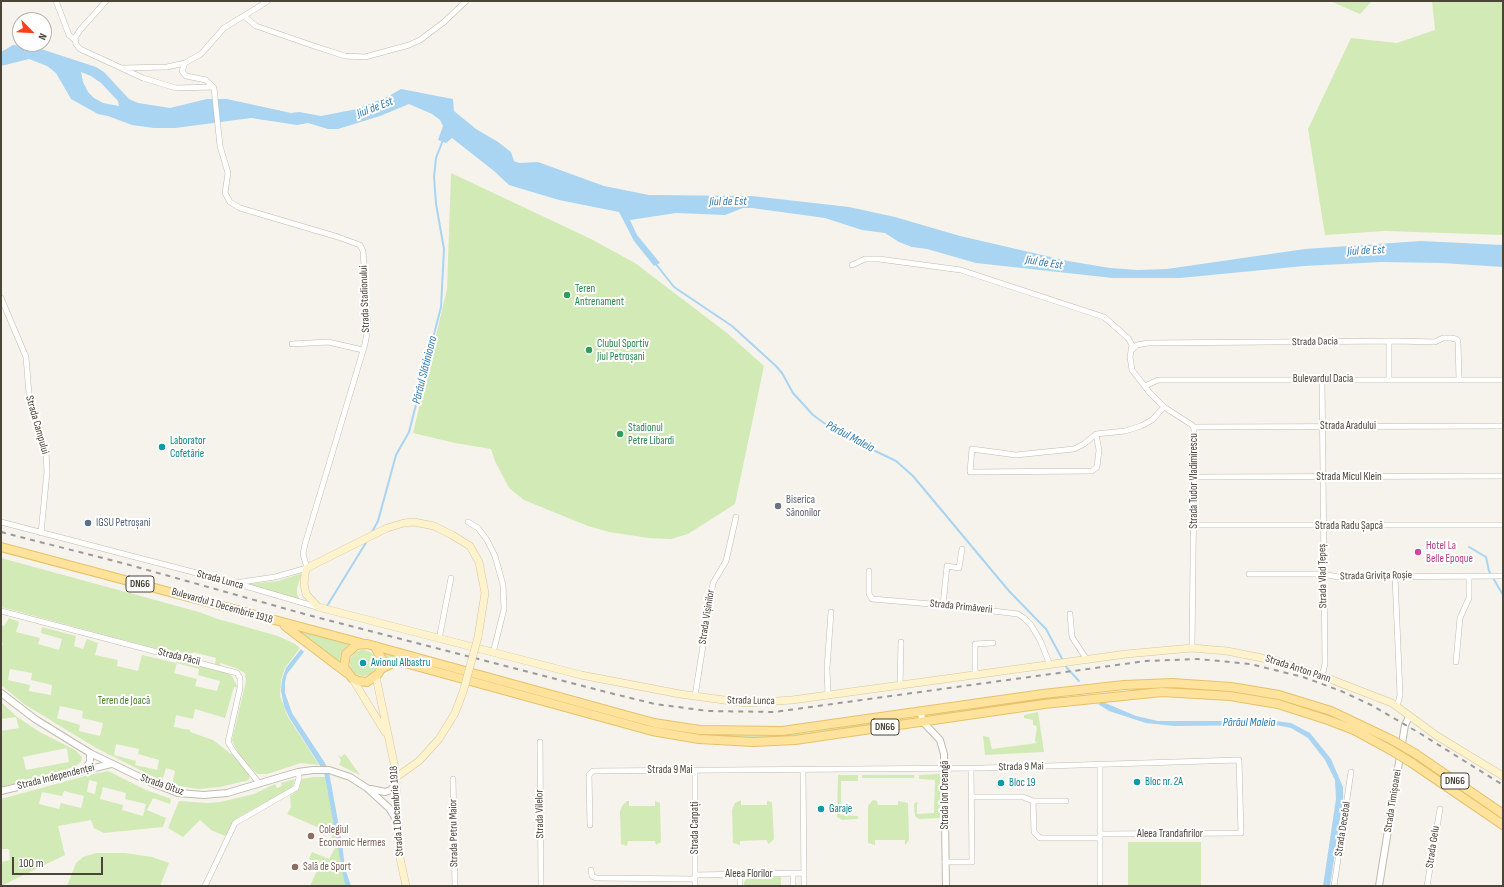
<!DOCTYPE html>
<html>
<head>
<meta charset="utf-8">
<style>
	body { margin:0 }
	#map { position:relative; width:1504px; height:887px; overflow:hidden; background:#f6f3ec; font-family:"Sofia Sans Condensed",sans-serif }
	canvas { display:block }
	.frame { position:absolute; inset:0; border:2px solid #4b4439; pointer-events:none }
	.north { position:absolute; left:12px; top:12px; width:40px; height:40px; box-sizing:border-box; background:#fff; border:1px solid #b7b4b0; border-radius:50%; rotate:114deg; font-size:11px; font-weight:700; line-height:16px; text-align:center; color:#4b4439 }
	.north::after { content:''; display:block; margin:auto; width:14px; height:18px; background:#fc3f1d; clip-path:polygon(50% 0,100% 100%,50% 72%,0 100%) }
	.scale { position:absolute; left:12px; top:857px; width:91px; height:18px; box-sizing:border-box; border:2px solid #4b4439; border-top:0; padding-left:5px; font-size:12px; line-height:14px; white-space:nowrap; color:#4b4439; -webkit-text-stroke:3px #fff; paint-order:stroke }
</style>
</head>
<body>
<div id="map">
<canvas width="1504" height="887"></canvas>
<div class="frame"></div>
<div class="north">N</div>
<div class="scale">100 m</div>
</div>
<script>
const ctx = document.querySelector('canvas').getContext('2d');
ctx.lineJoin = 'round';
function fillPath(path, color) { ctx.fillStyle = color; ctx.fill(path, 'evenodd'); }
const poly = rows => new Path2D(rows.map(r => 'M' + r).join(''));
function stroke(path, color, width, dash) { ctx.strokeStyle = color; ctx.lineWidth = width; ctx.lineCap = dash ? 'butt' : 'round'; ctx.setLineDash(dash || []); ctx.stroke(path); }
function label(font, color, halo, rows, align = 'center') {
  ctx.font = font + ' "Sofia Sans Condensed",sans-serif'; ctx.lineWidth = 4; ctx.setLineDash([]); ctx.textBaseline = 'middle'; ctx.strokeStyle = halo; ctx.fillStyle = color; for (const [text, x, y, turn = 0] of rows) {
    ctx.save(); ctx.translate(x, y); ctx.rotate((+turn || 0) * Math.PI / 180); ctx.textAlign = isNaN(turn) ? turn : align; if (halo) ctx.strokeText(text, 0, 0); ctx.fillText(text, 0, 0); ctx.restore();
  }
}
fillPath(poly([
	[1330,1,1372,1,1360,14],
	[1432,1,1503,1,1503,235,1385,231,1325,235,1308,129,1351,38,1397,43,1435,30],
	[451,173,591,239,635,263,727,333,764,366,735,504,688,534,671,539,649,538,609,532,588,526,524,500,509,488,495,461,491,449,455,443,413,433,447,289],
	[1,558,199,612,218,619,278,636,295,644,300,648,285,668,281,680,280,696,288,717,319,765,301,763,267,774,257,774,239,755,232,740,246,681,245,673,236,668,220,663,220,666,215,664,216,658,193,652,191,658,1,607],
	[302,573,297,588,297,594,300,600,248,584,278,581],
	[9,618,19,622,16,632,40,638,38,644,59,650,62,639,41,633,42,627,76,636,74,646,83,649,87,639,98,643,95,655,118,660,117,666,138,671,142,655,176,663,178,660,224,671,232,676,238,688,234,687,225,718,195,709,193,719,176,715,174,727,190,730,190,732,213,740,236,758,250,774,249,780,220,787,199,789,172,785,175,771,166,768,162,781,96,748,24,704,1,685,1,650,3,643,1,643,1,625,4,626],
	[177,663,199,669,198,675,220,681,217,691,195,686,197,679,174,673],
	[10,669,32,673,31,680,52,685,51,695,29,691,30,685,8,680],
	[60,706,83,711,82,718,103,723,100,736,79,731,80,725,57,718],
	[116,744,139,749,138,754,159,760,157,770,135,765,136,761,114,755],
	[298,630,300,630,350,643,341,652,339,664,297,632],
	'350 663a13 13 0 1 1 26 0a13 13 0 1 1-26 0Z',
	[385,652,663,728,687,732,722,735,779,735,799,734,904,718,904,720,797,736,745,738,696,735,661,730,414,662,392,657,386,658],
	[1151,685,1202,687,1272,697,1338,718,1395,745,1394,748,1337,720,1294,704,1272,699,1230,692,1183,687,1152,687,1100,692],
	[1,702,16,716,38,731,75,750,82,757,81,762,74,767,1,787,1,731,19,728,16,717,1,719],
	[67,748,69,762,26,770,23,757],
	[983,707,983,709,932,716,932,714],
	[1038,712,1044,752,985,755,983,736,989,737,992,749,1037,743,1035,741,1037,726,1033,725,1033,720,1024,718,1024,715],
	[1405,751,1484,805,1483,807,1404,753],
	[345,754,360,775,339,765,341,760,338,755,341,757],
	[108,771,146,790,171,799,170,804,153,798,147,810,166,818,163,827,104,833,94,828,91,820,58,826,65,855,1,886,1,862,10,860,9,849,1,849,1,799,89,775],
	[89,780,97,782,95,794,87,792],
	[103,787,126,793,125,799,146,804,143,816,122,810,123,805,100,799],
	[64,791,84,796,81,808,61,803,59,809,39,804,42,792,62,796],
	[838,775,858,775,858,781,841,781,841,815,858,816,858,819,842,820,837,817],
	[862,775,914,775,914,778,862,778],
	[919,775,939,774,941,776,940,818,919,819,915,816,914,804,916,802,919,804,917,804,917,814,934,813,935,780,919,779],
	[313,777,325,777,346,886,310,886,320,864,309,859,312,852,329,859,335,848,331,833,287,814,291,807,290,796,299,789,302,779],
	[295,779,292,788,239,817,225,836,211,830,200,820,183,837,168,828,179,801,207,803,220,802,254,794,275,784,277,788,282,786,281,783],
	[741,800,741,805,767,805,767,801,772,802,774,839,770,843,768,844,767,840,740,841,740,845,733,843,732,810,735,803],
	[873,800,877,801,878,805,898,805,898,801,908,803,909,839,907,843,905,845,905,840,875,840,875,845,868,843,868,806],
	[627,801,629,801,629,806,655,806,655,801,660,803,661,842,656,845,655,841,628,841,627,846,621,844,620,811,622,806],
	[1128,842,1201,842,1201,886,1128,886],
	[96,853,125,853,152,857,169,863,160,886,67,886,76,863,83,857],
	[781,877,781,886,744,886,744,882,747,878]
]), '#d2eab5');
fillPath(poly([
	[13,45,35,47,96,67,104,72,129,99,138,103,170,108,207,99,227,99,291,113,299,112,321,116,357,109,389,96,401,89,453,99,454,111,476,129,498,142,511,152,514,161,519,163,538,162,604,186,649,195,752,196,849,207,895,217,960,236,1068,261,1110,268,1138,270,1167,269,1305,249,1421,241,1503,245,1503,267,1442,263,1381,262,1304,266,1180,278,1113,278,976,263,927,249,912,247,899,242,885,233,862,230,825,218,752,208,743,208,725,215,676,213,630,220,637,235,660,263,654,266,634,241,619,212,559,200,509,185,494,171,452,138,446,143,438,140,443,126,440,120,432,114,409,104,380,116,338,129,328,129,308,123,297,125,251,118,175,128,154,128,132,125,108,116,98,114,71,99,56,73,47,66,29,59,1,66,1,52],
	[81,72,91,76,101,83,118,101,119,106,103,103,94,98,88,92,83,82],
	[301,649,304,652,287,674,285,682,285,693,292,713,325,763,329,772,342,843,345,868,351,886,346,886,344,880,324,772,289,717,284,706,281,691,282,680,286,668],
	[1103,702,1136,716,1158,721,1275,721,1291,723,1310,733,1331,759,1343,787,1343,799,1330,886,1323,886,1336,799,1335,780,1325,760,1308,738,1291,728,1276,725,1174,726,1146,723,1109,711,1098,704]
]), '#a9d4f2');
stroke(poly([
	[655,263,674,287,732,326,776,366,782,373,793,393,813,415,838,433,896,461,913,476,1009,591,1046,629,1067,668,1079,681],
	[371,534,378,521,396,455,409,432,441,307,444,249,436,204,434,177,436,158,443,140],
	[1469,547,1486,557,1489,571,1503,595],
	[327,606,367,541]
]), '#a9d4f2', 2);
const minor = poly([
	[56,1,69,35,75,40],
	[106,1,80,30,75,38,76,44,80,49,143,78,176,88,213,87],
	[244,16,256,26,314,46,345,56,365,57,409,45,420,40,444,22,466,1],
	[122,68,167,67,185,63],
	[852,265,865,259,879,259,961,270,1104,317,1128,338,1132,345,1130,357,1132,370,1150,393,1164,407],
	[1,298,26,357,30,406,46,451,47,472,41,533],
	[292,344,328,342,363,350],
	[1132,350,1137,345,1148,343,1396,341,1435,342,1443,338,1451,338,1456,339,1458,341,1459,380],
	[1389,379,1389,341],
	[1145,386,1158,380,1503,380],
	[1194,427,1503,426],
	[1096,434,1099,450,1097,467,1092,471,970,472,972,449,1016,455,1074,449,1084,444,1096,434,1125,431,1141,426,1152,420,1164,407,1192,425,1194,429,1194,477,1192,648],
	[1194,477,1503,476],
	[1,522,235,583,317,607],
	[468,522,478,528,487,540,495,556,503,585,504,609,493,653],
	[1194,525,1503,525],
	[869,571,869,594,872,599,943,605,1018,614,1024,618,1031,625,1040,640,1050,665],
	[1249,574,1323,574,1338,577,1503,576],
	[1395,576,1400,695,1397,707],
	[235,583,275,577,307,568,303,554,305,544,365,344,368,327,363,251,360,245,338,237,240,208,230,202,225,193,228,173,220,146,214,88,206,80,186,76,182,71,185,63,201,54,224,28,268,1],
	[943,605,947,566,959,568,962,549],
	[1,611,237,673,240,678,240,688,228,742,234,752,259,783],
	[1070,614,1072,637,1087,660],
	[439,639,451,578],
	[1456,662,1460,618,1469,598,1469,576],
	[975,675,975,644,993,643],
	[1322,676,1325,664,1322,379],
	[900,686,901,642],
	[695,696,713,583,726,561,736,517],
	[828,696,827,668,831,612],
	[540,742,541,886],
	[1100,765,1100,886],
	[803,769,804,886],
	[695,770,695,886],
	[453,779,455,886],
	[971,797,1023,797,1033,801,1066,801],
	[1033,801,1034,832,1040,838,1100,838],
	[590,825,589,775,593,771,983,768,1239,760,1241,833,1100,834],
	[945,862,972,862,971,768],
	[591,870,592,876,596,878,695,879],
	[793,874,793,886],
	[695,875,803,873],
	[205,886,235,823,296,788,299,778,298,772],
	[740,886,740,875],
	[1334,886,1351,772],
	[1427,886,1440,809]
]);
const tertiary = poly([
	[1,693,35,719,90,753,152,783,178,793,204,795,227,793,298,772,313,770,329,770,350,777,367,788,389,808,397,821],
	[921,711,922,721,940,740,944,754,946,886],
	[85,769,90,762,90,753],
	[371,789,385,792,391,790,396,783],
	[1,791,111,764],
	[1379,886,1405,725,1409,717]
]);
const secondary = poly([
	[478,637,485,593,479,562,470,546,452,535,434,526,414,522,404,523,387,528,307,568,305,574,304,584,306,594,318,607,581,675,680,694,746,703,792,700,1126,654,1192,648,1227,651,1277,661,1322,676,1392,703,1437,736,1503,776],
	[376,677,395,768,400,858,406,886],
	[352,678,385,732],
	[395,778,419,761,439,739,455,713,463,692]
]);
const primary = poly([
	[1,547,361,643],
	[285,626,347,673],
	[375,647,382,659,381,669,378,674,367,682,358,681,352,678,344,667,346,654,356,645,367,644,654,723,700,730,782,731,1043,694,1124,685,1172,683,1231,687,1279,695,1331,711,1392,740],
	[381,669,393,663,405,663,652,731,699,739,753,742,795,740,1044,704,1162,692,1230,696,1278,704,1328,720,1354,730,1389,749],
	[1416,754,1503,814],
	[1412,763,1503,825]
]);
stroke(minor, '#c2bbae', 6);
stroke(tertiary, '#c2bbae', 8);
stroke(secondary, '#d6c79b', 8);
stroke(primary, '#e6c16a', 10);
stroke(minor, '#fff', 5);
stroke(tertiary, '#fff', 6);
stroke(secondary, '#fff3cd', 7);
stroke(primary, '#ffe39c', 8);
stroke(poly([
	[1,532,126,564,308,615,606,692,655,704,708,711,774,712,1146,661,1198,659,1250,664,1303,677,1341,691,1371,705,1421,734,1503,785]
]), '#9a9a9a', 2, [5, 5]);
const secondaryBridge = poly([
	[463,692,478,637]
]);
const primaryBridge = poly([
	[1392,740,1416,754],
	[1389,749,1412,763]
]);
stroke(secondaryBridge, '#d6c79b', 8, []);
stroke(primaryBridge, '#e6c16a', 10, []);
stroke(secondaryBridge, '#fff3cd', 7);
stroke(primaryBridge, '#ffe39c', 8);
for (const [x, y, r, color] of [
	[567,295,4,"#2e9e5b"],
	[589,350,4,"#2e9e5b"],
	[620,434,4,"#2e9e5b"],
	[162,447,4,"#0f9aa8"],
	[778,506,4,"#6b7280"],
	[88,523,4,"#5c6f8a"],
	[1418,552,4,"#d1479c"],
	[363,663,4,"#0f9aa8"],
	[1137,782,4,"#0f9aa8"],
	[1001,783,4,"#0f9aa8"],
	[821,809,4,"#0f9aa8"],
	[311,836,4,"#8d6e63"],
	[295,867,4,"#8d6e63"]
]) { const dot = new Path2D(); dot.arc(x, y, r, 0, 2 * Math.PI); ctx.fillStyle = color; ctx.fill(dot); stroke(dot, '#fff', 1.5); }
for (const [x, y, w] of [
	[140,584,28],
	[885,727,28],
	[1455,781,28]
]) { const box = new Path2D(); box.roundRect(x - w / 2, y - 8, w, 16, 3); ctx.fillStyle = '#fff'; ctx.fill(box); stroke(box, '#4b4439', 1); }
label('bold 10px', '#4b4439', null, [
	["DN66",140,584],
	["DN66",885,727],
	["DN66",1455,781]
]);
label('11px', '#27864d', '#fff', [
	["Teren",575,289],
	["Antrenament",575,302],
	["Clubul Sportiv",597,344],
	["Jiul Petroșani",597,357],
	["Stadionul",628,428],
	["Petre Libardi",628,441]
], 'left');
label('11px', '#4b4439', '#fff', [
	["Strada Stadionului",365,299,-92],
	["Strada Dacia",1315,342,-1],
	["Bulevardul Dacia",1323,379],
	["Strada Campului",37,425,74],
	["Strada Aradului",1348,426],
	["Strada Micul Klein",1349,477],
	["Strada Tudor Vladimirescu",1194,481,-90],
	["Strada Radu Șapcă",1349,526],
	["Strada Vlad Țepeș",1323,576,-91],
	["Strada Grivița Roșie",1376,576,-1],
	["Strada Lunca",220,580,15],
	["Bulevardul 1 Decembrie 1918",222,606,16],
	["Strada Primăverii",961,607,6],
	["Strada Vișinilor",707,617,-81],
	["Strada Păcii",179,657,14],
	["Strada Anton Pann",1298,669,18],
	["Strada Lunca",751,701,1],
	["Strada 9 Mai",1021,767,-1],
	["Strada 9 Mai",670,770],
	["Strada Independenței",56,777,-14],
	["Strada Oituz",162,785,19],
	["Strada Ion Creangă",945,795,-90],
	["Strada Timișoarei",1393,801,-81],
	["Strada 1 Decembrie 1918",397,811,-94],
	["Strada Vilelor",540,814,-91],
	["Strada Carpați",695,828,-90],
	["Strada Decebal",1343,829,-81],
	["Strada Petru Maior",454,833,-91],
	["Aleea Trandafirilor",1170,834],
	["Strada Gelu",1433,847,-81],
	["Aleea Florilor",749,874]
]);
label('11px', '#0d838f', '#fff', [
	["Laborator",170,441],
	["Cofetărie",170,454],
	["Avionul Albastru",371,663],
	["Bloc nr. 2A",1145,782],
	["Bloc 19",1009,783],
	["Garaje",829,809]
], 'left');
label('11px', '#5b616d', '#fff', [
	["Biserica",786,500],
	["Sânonilor",786,513]
], 'left');
label('11px', '#4e5e75', '#fff', [
	["IGSU Petroșani",96,523]
], 'left');
label('11px', '#b23c85', '#fff', [
	["Hotel La",1426,546],
	["Belle Epoque",1426,559]
], 'left');
label('11px', '#4a7f2a', '#fff', [
	["Teren de Joacă",124,701]
]);
label('11px', '#785e54', '#fff', [
	["Colegiul",319,830],
	["Economic Hermes",319,843],
	["Sală de Sport",303,867]
], 'left');
label('italic 12px', '#2e7ab2', '#fff', [
	["Jiul de Est",375,108,-21],
	["Jiul de Est",728,202,-1],
	["Jiul de Est",1366,251,-3],
	["Jiul de Est",1044,263,9],
	["Pârâul Slătinioara",425,370,-76],
	["Pârâul Maleia",850,437,28],
	["Pârâul Maleia",1249,723]
]);
</script>
</body>
</html>
